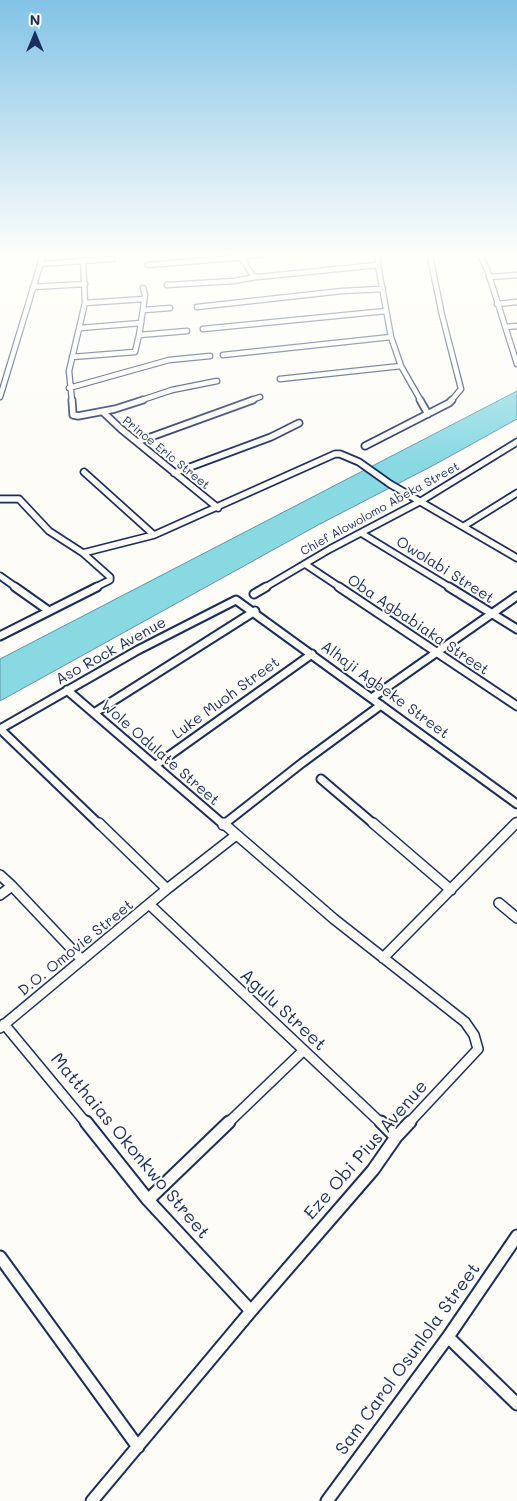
<!DOCTYPE html>
<html>
<head>
<meta charset="utf-8">
<style>
	body { margin:0 }
	#map { position:relative; width:517px; height:1501px; overflow:hidden; background:#fdfcf7; font-family:Mali,sans-serif }
	canvas { display:block }
	.north { position:absolute; left:10px; top:10px; width:50px; height:50px; -webkit-text-stroke:4px #fdfcf7; paint-order:stroke; rotate:0deg; font-size:14px; font-weight:700; line-height:20px; text-align:center; color:#1b2f5e }
	.north::after { content:''; display:block; margin:auto; width:18px; height:22px; background:#1b2f5e; clip-path:polygon(50% 0,100% 100%,50% 72%,0 100%) }
</style>
</head>
<body>
<div id="map">
<canvas width="517" height="1501"></canvas>
<div class="north">N</div>
</div>
<script>
const ctx = document.querySelector('canvas').getContext('2d');
ctx.lineJoin = 'round';
function fillPath(path, color) { ctx.fillStyle = color; ctx.fill(path, 'evenodd'); }
const poly = rows => new Path2D(rows.map(r => 'M' + r).join(''));
function stroke(path, color, width, dash) { ctx.strokeStyle = color; ctx.lineWidth = width; ctx.lineCap = dash ? 'butt' : 'round'; ctx.setLineDash(dash || []); ctx.stroke(path); }
function label(font, color, halo, rows, align = 'center') {
  ctx.font = font + ' Mali,sans-serif'; ctx.lineWidth = 4; ctx.setLineDash([]); ctx.textBaseline = 'middle'; ctx.strokeStyle = halo; ctx.fillStyle = color; for (const [text, x, y, turn = 0] of rows) {
    ctx.save(); ctx.translate(x, y); ctx.rotate((+turn || 0) * Math.PI / 180); ctx.textAlign = isNaN(turn) ? turn : align; if (halo) ctx.strokeText(text, 0, 0); ctx.fillText(text, 0, 0); ctx.restore();
  }
}
const water = poly([
	[517,391,517,419,434,465,318,525,0,701,0,659,517,391]
]);
fillPath(water, '#89d9e3');
stroke(water, '#5d95ae', 1);
const streetFar4 = poly([
	[429,252,442,315,461,389,451,401],
	[479,252,487,269,517,364],
	[241,257,253,276,258,277,378,265],
	[83,261,112,259],
	[41,264,83,261,85,303,69,371,72,401],
	[148,265,235,258,274,252],
	[489,277,517,275],
	[167,285,234,281,255,277],
	[33,287,85,284],
	[85,303,144,299],
	[497,304,517,302],
	[197,307,342,291,383,289],
	[144,310,170,308],
	[141,323,145,295,143,288],
	[506,327,517,326],
	[80,328,141,323,139,335,187,331],
	[203,329,386,311],
	[223,355,391,337],
	[72,357,135,352,139,335],
	[401,366,421,401],
	[280,379,401,366,391,337,378,265,378,252],
	[69,388,169,360,210,356],
	[0,397,44,252],
	[139,401,172,390,217,381],
	[249,401,260,397]
]);
const streetFar3 = poly([
	[72,400,73,415,78,416,115,409,143,400],
	[420,400,428,414],
	[103,412,121,429,218,508],
	[137,442,253,400],
	[365,446,449,403,452,400],
	[84,472,154,535],
	[174,473,271,437,299,423],
	[0,499,19,499,49,531,83,553,110,577,110,580,94,588],
	[464,526,517,493],
	[361,533,451,588],
	[83,553,154,535,335,454,340,454,359,462,390,484,517,558],
	[305,564,341,588],
	[0,576,17,588],
	[264,588,330,549,421,501,517,442]
]);
const streetFar2 = poly([
	[15,587,49,611],
	[339,587,517,706],
	[449,587,517,629],
	[254,594,266,587],
	[0,636,97,587],
	[67,690,224,825],
	[373,697,517,596],
	[94,713,255,611],
	[156,765,312,654],
	[321,779,375,825],
	[100,825,0,729,138,650,236,600,517,804],
	[223,825,302,763,381,705],
	[514,825,517,822]
]);
const streetFar1 = poly([
	[99,823,167,889],
	[223,823,334,919,465,1022,474,1035,478,1049,408,1124],
	[373,823,451,890],
	[223,825,225,823],
	[0,875,12,886],
	[0,895,12,886,82,960],
	[499,903,517,918],
	[150,905,382,1124],
	[383,958,516,823],
	[4,1024,87,1124],
	[0,1028,167,889,235,836],
	[227,1124,303,1051]
]);
const street = poly([
	[86,1122,148,1200,251,1311],
	[381,1122,396,1137],
	[148,1200,229,1122],
	[0,1257,138,1447],
	[448,1337,517,1404],
	[92,1501,251,1311,373,1170,396,1137,410,1122],
	[327,1501,448,1337,517,1236]
]);
stroke(streetFar4, '#1b2f5e', 7);
stroke(streetFar3, '#1b2f5e', 9);
stroke(streetFar2, '#1b2f5e', 11);
stroke(streetFar1, '#1b2f5e', 12);
stroke(street, '#1b2f5e', 15);
stroke(streetFar4, '#fdfcf7', 4.5);
stroke(streetFar3, '#fdfcf7', 5.5);
stroke(streetFar2, '#fdfcf7', 7);
stroke(streetFar1, '#fdfcf7', 9);
stroke(street, '#fdfcf7', 11);
const sky = ctx.createLinearGradient(0, 0, 0, 462);
sky.addColorStop(0, '#82c3e6');
sky.addColorStop(0.55, '#fefefb');
sky.addColorStop(1, '#fefefb00');
ctx.fillStyle = sky;
ctx.fillRect(0, 0, 517, 462);
label('12px', '#1b2f5e', '#fdfcf7', [
	["Prince Eric Street",166,453,39],
	["Chief Alowolomo Abeka Street",380,509,-29]
]);
label('15px', '#1b2f5e', '#fdfcf7', [
	["Owolabi Street",445,570,32],
	["Oba Agbabiaka Street",418,625,34],
	["Aso Rock Avenue",111,651,-29],
	["Alhaji Agbeke Street",385,690,36],
	["Luke Muoh Street",226,698,-36],
	["Wole Odulate Street",160,753,41],
	["D.O. Omovie Street",76,948,-39]
]);
label('18px', '#1b2f5e', '#fdfcf7', [
	["Agulu Street",283,1010,43],
	["Matthaias Okonkwo Street",130,1146,50],
	["Eze Obi Pius Avenue",366,1150,-49],
	["Sam Carol Osunlola Street",408,1359,-54]
]);
</script>
</body>
</html>
